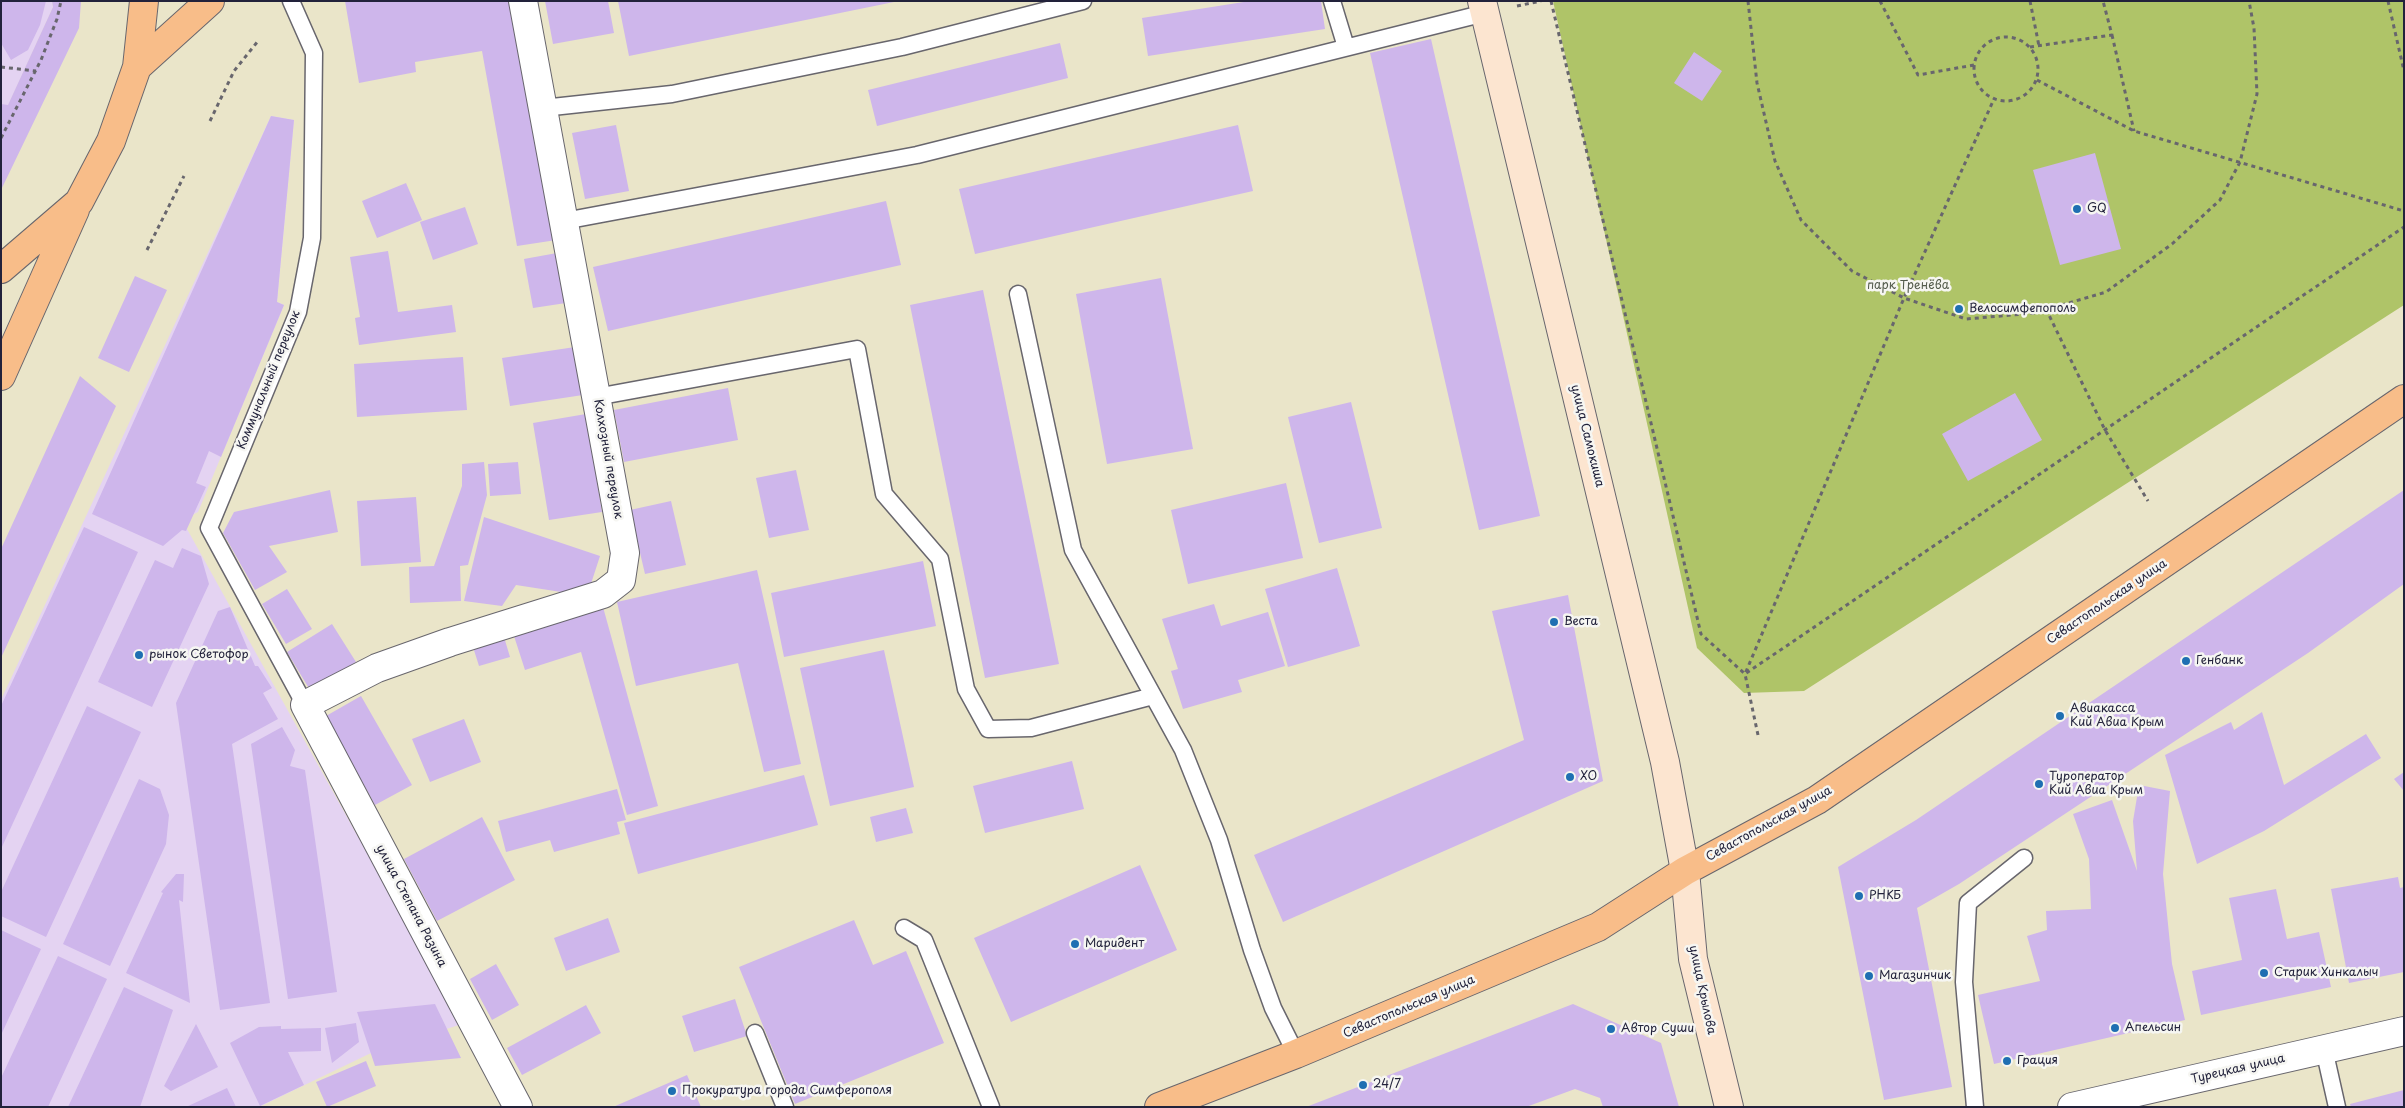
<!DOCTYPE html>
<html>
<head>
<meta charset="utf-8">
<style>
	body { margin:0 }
	#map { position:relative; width:2405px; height:1108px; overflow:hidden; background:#eae5c9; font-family:"Playpen Sans",sans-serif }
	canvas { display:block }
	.frame { position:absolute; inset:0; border:2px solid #22223b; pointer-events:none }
</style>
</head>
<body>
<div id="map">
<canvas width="2405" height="1108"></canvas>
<div class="frame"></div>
</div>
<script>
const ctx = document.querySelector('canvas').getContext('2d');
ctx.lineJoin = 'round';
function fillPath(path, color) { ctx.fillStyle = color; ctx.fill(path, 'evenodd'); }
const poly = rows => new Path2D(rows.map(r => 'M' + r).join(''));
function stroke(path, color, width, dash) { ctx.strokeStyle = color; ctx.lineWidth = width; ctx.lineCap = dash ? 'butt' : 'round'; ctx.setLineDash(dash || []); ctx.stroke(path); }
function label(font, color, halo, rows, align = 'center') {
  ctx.font = font + ' "Playpen Sans",sans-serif'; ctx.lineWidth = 5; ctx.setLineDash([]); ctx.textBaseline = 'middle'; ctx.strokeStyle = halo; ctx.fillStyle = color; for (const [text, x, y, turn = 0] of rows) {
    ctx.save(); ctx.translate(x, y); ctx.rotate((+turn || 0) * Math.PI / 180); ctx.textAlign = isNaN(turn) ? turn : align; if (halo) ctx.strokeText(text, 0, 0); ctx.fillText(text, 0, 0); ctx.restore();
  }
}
fillPath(poly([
	[1,1,52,1,53,7,1,121],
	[271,116,294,120,277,302,284,305,198,512,182,520,462,1024,369,1054,259,1107,1,1107,1,700]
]), '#e4d3f2');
fillPath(poly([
	[1553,1,2404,1,2404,305,1804,691,1744,693,1697,648]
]), '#afc468');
fillPath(poly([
	[1,1,46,1,40,25,28,50,11,60,1,43],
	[52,1,81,1,79,28,1,190,1,104,8,105,53,7],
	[345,1,522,1,563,239,517,246,482,51,415,62,416,72,359,83],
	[545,1,608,1,614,33,553,44],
	[618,1,893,1,894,2,629,56],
	[1250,1,1321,1,1325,29,1148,56,1142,18],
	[1431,39,1540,516,1479,530,1370,53],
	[1060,43,1068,78,877,126,868,90],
	[1694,52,1722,71,1702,101,1674,83],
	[271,116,294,120,277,302,284,305,221,457,209,451,196,483,206,487,186,531,182,530,163,546,92,514],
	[616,125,629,191,585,199,572,133],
	[1238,125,1253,191,975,254,959,189],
	[2095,153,2121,249,2060,265,2033,170],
	[406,183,422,220,377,238,362,201],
	[886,201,901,265,608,331,593,267],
	[465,207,478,244,433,260,420,222],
	[388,251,398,312,452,305,456,332,359,345,355,318,360,317,350,257],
	[557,253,566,303,533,308,524,259],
	[135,276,167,290,129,372,98,358],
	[1161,278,1193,449,1107,464,1076,294],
	[983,290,1059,664,985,678,910,305],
	[575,347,583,395,510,406,502,358],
	[463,357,467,410,357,417,354,364],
	[80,376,116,406,1,658,1,549],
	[728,388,738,440,624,462,614,410],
	[2015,393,2042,440,1968,481,1942,434],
	[1351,402,1382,528,1319,543,1288,417],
	[586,414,602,512,549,520,533,423],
	[484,462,487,495,468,565,460,566,461,601,410,603,409,567,434,566,462,486,462,464],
	[518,462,521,494,490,496,488,464],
	[796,470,809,530,769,538,756,478],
	[1286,483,1303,558,1188,584,1171,510],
	[330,490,338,532,269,546,287,572,255,590,223,533,234,512],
	[2404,490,2404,584,2308,653,1959,884,1917,908,1952,1087,1884,1100,1838,867,1916,820],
	[416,497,421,562,361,566,357,501],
	[671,501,686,565,645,574,630,510],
	[484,517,600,556,587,596,516,585,502,606,464,601],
	[84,527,138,552,1,849,1,706],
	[182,548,201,556,209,584,152,707,98,682,155,560,173,568],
	[923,561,936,626,784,657,771,593],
	[1337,568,1360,646,1288,667,1265,589],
	[757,570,801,764,764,772,738,663,636,686,617,602],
	[287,589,312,629,286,644,262,604],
	[1568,595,1603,781,1283,922,1254,855,1524,740,1492,611],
	[1214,604,1221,626,1268,612,1285,666,1238,680,1242,692,1183,709,1171,671,1178,669,1162,619],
	[230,607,255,666,258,666,272,688,263,693,278,719,232,744,270,1003,220,1010,176,703,218,611],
	[603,607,658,806,627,815,581,652,525,670,514,636],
	[332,624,356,662,310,690,287,652],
	[504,637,510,657,479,666,473,647],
	[884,650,914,787,830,806,800,668],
	[361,696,412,785,375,805,326,716],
	[87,706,141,732,46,937,1,916,1,892],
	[2262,712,2284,785,2366,734,2381,758,2264,831,2197,864,2165,755,2231,722,2234,730],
	[464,719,481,762,430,782,412,739],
	[282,727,295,750,290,766,305,770,337,992,288,999,251,744],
	[1072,761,1084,809,985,833,973,786],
	[2404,772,2404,791,2394,779],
	[804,775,818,825,638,874,624,823],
	[139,779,160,789,169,815,166,844,110,966,63,944],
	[2139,785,2170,791,2163,874,2172,964,2185,1020,1994,1064,1978,995,2040,981,2027,936,2047,930,2046,911,2091,909,2089,859,2073,814,2112,800,2137,871,2133,821],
	[617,789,626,820,617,822,620,834,554,852,550,840,506,852,498,821],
	[906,808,913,833,876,842,870,817],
	[482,817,515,880,437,921,404,859],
	[1140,865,1177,950,1011,1022,974,938],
	[176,874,184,874,183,902,179,900,190,1003,126,973,163,893,161,892],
	[2398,877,2400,888,2404,887,2404,972,2349,983,2331,889],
	[2276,889,2287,939,2319,932,2331,987,2201,1015,2192,971,2242,960,2229,898],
	[608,918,620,952,566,971,554,938],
	[854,920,873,965,906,951,944,1043,795,1104,739,967],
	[1,930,41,949,1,1035],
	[58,956,107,979,48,1107,1,1107,1,1078],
	[496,964,519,1005,492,1020,470,979],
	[124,987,173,1010,140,1107,68,1107],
	[735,999,747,1036,694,1052,682,1016],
	[435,1004,461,1058,375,1066,357,1012],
	[1573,1004,1661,1043,1679,1107,1603,1107,1600,1098,1575,1089,1526,1107,1306,1107],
	[586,1005,601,1033,522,1075,507,1048],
	[356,1023,359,1042,332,1063,325,1028],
	[196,1024,218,1067,171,1091,164,1086],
	[281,1026,281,1029,321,1028,321,1051,288,1052,304,1085,260,1106,230,1043,259,1027],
	[366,1061,376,1086,327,1107,316,1082],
	[687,1075,701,1107,613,1107],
	[227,1088,236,1107,186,1107],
	[2404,1090,2404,1107,2351,1107,2350,1104]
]), '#ceb6eb');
const service = poly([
	[291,1,314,53,312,238,298,312,209,528,305,705],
	[1332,1,1346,47],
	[543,108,672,94,902,47,1083,1],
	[564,221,917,155,1485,13],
	[1018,294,1073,550,1183,750,1219,840,1252,950,1273,1008,1296,1054],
	[596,397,857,349,884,494,940,559,966,689,988,729,1031,728,1153,696],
	[904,928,924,940,991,1107],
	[755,1033,785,1107],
	[2324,1049,2337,1107],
	[1975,1107,1964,982,1968,903,2024,858]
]);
const minor = poly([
	[518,1107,305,705,377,668,450,642,603,594,621,580,625,553,523,1],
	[2072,1107,2404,1031]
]);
const secondary = poly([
	[1482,1,1665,762,1685,871,1693,959,1729,1107]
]);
const primary = poly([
	[137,67,210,1],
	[1,269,79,202,111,141,137,67,144,1],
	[1,376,75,210],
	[1159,1107,1296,1054,1598,927,1685,871,1817,800,2404,399]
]);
stroke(service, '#68666d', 19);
stroke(minor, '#68666d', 30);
stroke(secondary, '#68666d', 30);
stroke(primary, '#68666d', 30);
stroke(poly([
	[1551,1,1701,634,1745,674,1904,298,1994,99],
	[1748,1,1757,83,1775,161,1801,220,1852,271,1904,298,1966,319,2035,313,2106,292,2172,244,2220,200,2240,162,2257,94,2254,28,2249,1],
	[1880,1,1918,75,1974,65],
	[2030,1,2039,46],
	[2388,1,2404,71],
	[1517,6,1541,1],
	[2112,35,2134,131],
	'1974 69a32 32 0 1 1 64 0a32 32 0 1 1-64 0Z',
	[2030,47,2112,35,2103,1],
	[1,67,36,71],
	[2037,80,2134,131,2404,211],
	[210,121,234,71,258,41],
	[1,138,41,60,57,19,61,1],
	[147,250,184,176],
	[2046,309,2105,430,2148,501],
	[1758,735,1745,674,2404,227]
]), '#68666d', 3, [4, 4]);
stroke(service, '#fff', 16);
stroke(minor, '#fff', 28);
stroke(secondary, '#fce5d0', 28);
stroke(primary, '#f8bd89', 28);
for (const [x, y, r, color] of [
	[2077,209,5,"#1f6fb2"],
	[1959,309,5,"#1f6fb2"],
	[1554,622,5,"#1f6fb2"],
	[139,655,5,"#1f6fb2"],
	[2186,661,5,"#1f6fb2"],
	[2060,716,5,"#1f6fb2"],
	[1570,777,5,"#1f6fb2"],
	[2039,784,5,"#1f6fb2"],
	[1859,896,5,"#1f6fb2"],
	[1075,944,5,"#1f6fb2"],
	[2264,973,5,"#1f6fb2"],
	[1869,976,5,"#1f6fb2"],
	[2115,1028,5,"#1f6fb2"],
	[1611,1029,5,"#1f6fb2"],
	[2007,1061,5,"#1f6fb2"],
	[1363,1085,5,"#1f6fb2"],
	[672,1091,5,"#1f6fb2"]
]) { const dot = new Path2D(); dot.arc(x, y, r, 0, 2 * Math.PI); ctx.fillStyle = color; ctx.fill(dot); stroke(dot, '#f6f6f2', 2); }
label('12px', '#22223b', '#f6f6f2', [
	["GQ",2087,209],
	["Велосимфепополь",1969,309],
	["Веста",1564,622],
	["рынок Светофор",149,655],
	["Генбанк",2196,661],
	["Авиакасса",2070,709],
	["Кий Авиа Крым",2070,723],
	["ХО",1580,777],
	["Туроператор",2049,777],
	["Кий Авиа Крым",2049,791],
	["РНКБ",1869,896],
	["Маридент",1085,944],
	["Старик Хинкалыч",2274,973],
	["Магазинчик",1879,976],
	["Апельсин",2125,1028],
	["Автор Суши",1621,1029],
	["Грация",2017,1061],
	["24/7",1373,1085],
	["Прокуратура города Симферополя",682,1091]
], 'left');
label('12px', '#535b4b', '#f6f6f2', [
	["парк Тренёва",1908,286]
]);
label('12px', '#22223b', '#f6f6f2', [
	["Коммунальный переулок",269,380,-68],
	["улица Самокиша",1587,436,76],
	["Колхозный переулок",608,459,80],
	["Севастопольская улица",2107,602,-34],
	["Севастопольская улица",1769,824,-29],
	["улица Степана Разина",411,906,62],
	["улица Крылова",1702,990,78],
	["Севастопольская улица",1409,1007,-23],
	["Турецкая улица",2238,1069,-13]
]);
</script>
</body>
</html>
